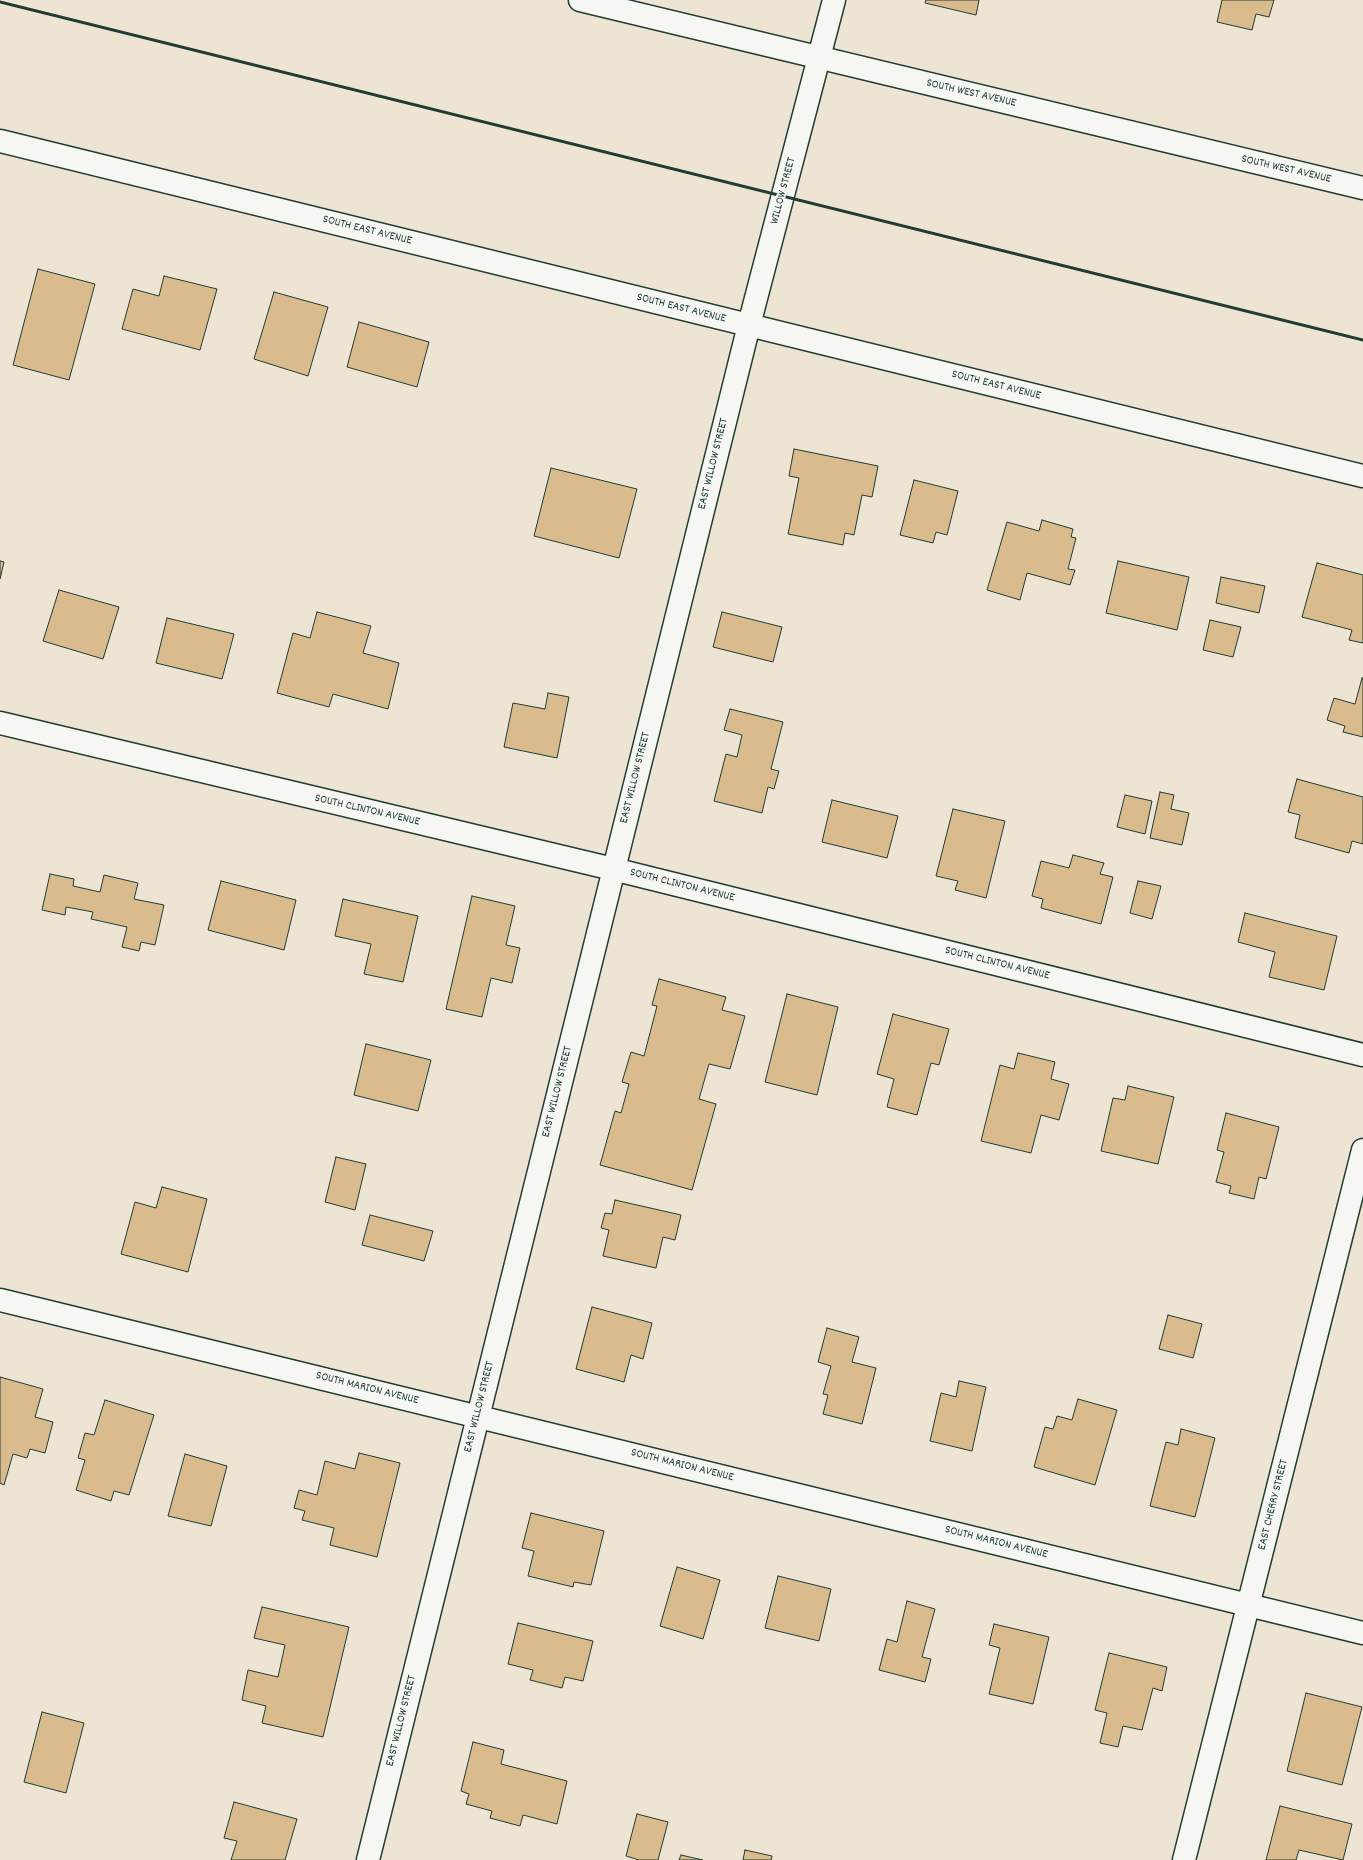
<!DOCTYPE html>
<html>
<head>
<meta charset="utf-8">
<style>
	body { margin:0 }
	canvas { display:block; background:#eee4d4 }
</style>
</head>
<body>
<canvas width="1363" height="1860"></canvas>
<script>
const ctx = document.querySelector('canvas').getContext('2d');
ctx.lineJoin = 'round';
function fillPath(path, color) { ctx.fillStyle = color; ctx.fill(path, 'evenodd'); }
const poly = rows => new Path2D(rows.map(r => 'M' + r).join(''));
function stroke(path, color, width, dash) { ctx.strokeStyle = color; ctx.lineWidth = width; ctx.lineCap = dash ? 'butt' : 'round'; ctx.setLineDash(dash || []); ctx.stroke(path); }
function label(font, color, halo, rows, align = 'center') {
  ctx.font = font + ' Dekko,sans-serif'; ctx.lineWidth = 3; ctx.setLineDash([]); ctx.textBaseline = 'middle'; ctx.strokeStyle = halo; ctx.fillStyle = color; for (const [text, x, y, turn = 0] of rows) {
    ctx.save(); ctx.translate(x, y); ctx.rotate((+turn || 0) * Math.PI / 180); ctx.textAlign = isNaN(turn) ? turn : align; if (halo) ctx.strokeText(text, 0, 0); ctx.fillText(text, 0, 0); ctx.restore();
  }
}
const building = poly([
	[926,0,979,0,976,15,925,3,926,0],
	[1222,0,1274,0,1269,17,1256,14,1252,30,1217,22,1222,0],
	[38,269,95,284,69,380,13,365,38,269],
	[164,276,217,289,200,350,122,329,133,289,159,296,164,276],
	[274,292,328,307,308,376,254,359,274,292],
	[359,322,429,342,417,387,347,367,359,322],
	[794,449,878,466,872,497,862,495,854,535,845,533,843,545,788,534,799,478,789,476,794,449],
	[551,468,637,489,619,558,534,536,551,468],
	[914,480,958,491,947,535,936,532,933,543,900,535,914,480],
	[1042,520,1073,529,1071,537,1076,538,1068,569,1075,570,1070,585,1027,573,1020,600,987,590,1007,522,1039,531,1042,520],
	[0,561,4,562,0,579,0,561],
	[1118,561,1189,577,1177,630,1106,613,1118,561],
	[1317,563,1363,575,1363,643,1349,640,1352,630,1302,617,1317,563],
	[1221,577,1265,586,1259,613,1216,603,1221,577],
	[59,590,119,607,103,659,43,641,59,590],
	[317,612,371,626,363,653,399,663,388,709,333,694,329,707,277,693,293,633,310,638,317,612],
	[722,612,782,627,773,662,713,647,722,612],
	[167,618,234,634,222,679,156,663,167,618],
	[1210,620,1241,627,1233,657,1203,650,1210,620],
	[1362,678,1363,678,1363,737,1343,732,1345,726,1327,720,1334,698,1355,704,1362,678],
	[548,693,569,697,557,758,504,747,513,703,545,709,548,693],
	[730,709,783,722,771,769,779,771,774,789,768,787,762,813,714,801,726,754,737,757,742,735,724,730,730,709],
	[1297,779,1363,797,1363,844,1352,841,1349,853,1295,838,1300,815,1288,812,1297,779],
	[1160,792,1174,795,1171,809,1189,813,1182,845,1150,838,1160,792],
	[1125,795,1152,801,1145,834,1117,827,1125,795],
	[832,800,898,816,887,858,822,842,832,800],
	[953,809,1005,821,986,898,955,890,958,881,936,876,953,809],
	[1073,855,1104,863,1100,874,1113,877,1101,924,1041,908,1043,899,1032,896,1041,861,1069,868,1073,855],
	[50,874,74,879,73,886,100,892,104,875,138,883,134,899,164,905,155,945,141,942,139,951,122,947,127,927,91,919,93,912,66,907,65,915,42,910,50,874],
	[221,881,296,900,284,950,208,930,221,881],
	[1138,881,1161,886,1152,919,1130,913,1138,881],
	[472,896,515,906,506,945,520,948,512,983,491,978,482,1017,446,1009,472,896],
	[343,899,418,916,403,982,364,974,371,944,335,936,343,899],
	[1245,913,1337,936,1324,990,1269,977,1275,952,1238,942,1245,913],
	[659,979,726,997,722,1010,745,1016,730,1069,709,1064,699,1099,716,1104,692,1190,600,1165,615,1111,621,1113,629,1084,622,1082,631,1052,644,1056,657,1006,652,1005,659,979],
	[787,994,838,1007,817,1095,765,1082,787,994],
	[893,1014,949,1029,939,1065,931,1063,917,1115,887,1107,894,1079,877,1074,893,1014],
	[366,1044,431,1060,418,1111,354,1095,366,1044],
	[1018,1053,1055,1062,1051,1079,1069,1084,1059,1120,1041,1115,1031,1153,981,1141,1000,1065,1014,1069,1018,1053],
	[1128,1086,1174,1097,1158,1164,1101,1151,1113,1098,1125,1100,1128,1086],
	[1226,1113,1279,1127,1266,1179,1259,1177,1254,1199,1229,1193,1231,1186,1216,1182,1224,1152,1217,1150,1226,1113],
	[336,1157,366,1164,355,1210,325,1202,336,1157],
	[162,1187,207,1199,188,1272,121,1254,135,1202,156,1208,162,1187],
	[615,1200,681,1215,675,1240,663,1237,656,1268,603,1256,609,1230,601,1228,605,1213,612,1214,615,1200],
	[370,1215,433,1231,424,1261,362,1245,370,1215],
	[592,1307,652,1323,643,1359,631,1355,624,1382,576,1369,592,1307],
	[1168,1315,1202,1324,1193,1358,1159,1349,1168,1315],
	[827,1328,859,1337,852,1362,876,1368,862,1424,823,1414,828,1395,823,1394,831,1366,818,1362,827,1328],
	[0,1377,43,1389,35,1417,53,1422,45,1453,30,1449,27,1458,13,1454,4,1485,0,1483,0,1377],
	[959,1381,986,1387,972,1451,930,1441,941,1393,956,1397,959,1381],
	[1078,1399,1117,1410,1095,1485,1034,1467,1045,1427,1053,1429,1057,1416,1072,1420,1078,1399],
	[105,1400,154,1415,129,1495,114,1491,111,1501,76,1490,85,1460,78,1458,85,1433,94,1435,105,1400],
	[1181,1429,1215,1438,1195,1517,1150,1506,1166,1442,1178,1445,1181,1429],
	[359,1453,400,1463,377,1557,330,1545,334,1528,302,1520,305,1511,294,1508,299,1490,317,1495,325,1461,355,1469,359,1453],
	[185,1454,227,1466,211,1526,168,1516,185,1454],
	[531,1513,604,1531,591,1585,574,1582,573,1587,528,1576,534,1551,522,1548,531,1513],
	[677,1567,720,1580,703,1639,660,1626,677,1567],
	[778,1576,831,1589,819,1641,765,1628,778,1576],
	[907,1601,935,1609,922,1657,931,1659,925,1682,879,1670,887,1639,897,1642,907,1601],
	[262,1607,349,1627,323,1737,262,1723,266,1706,242,1700,248,1670,278,1677,285,1645,254,1638,262,1607],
	[518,1623,593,1641,583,1681,565,1677,562,1688,530,1680,533,1670,508,1664,518,1623],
	[994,1624,1049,1637,1033,1704,989,1694,1000,1648,989,1645,994,1624],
	[1109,1653,1167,1667,1162,1691,1153,1688,1142,1730,1123,1726,1118,1747,1100,1743,1107,1713,1095,1710,1109,1653],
	[1306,1693,1362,1707,1342,1785,1287,1771,1306,1693],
	[42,1712,84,1723,66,1793,24,1782,42,1712],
	[473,1742,504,1750,501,1764,567,1781,557,1824,523,1815,520,1826,490,1818,492,1811,466,1804,469,1794,461,1791,473,1742],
	[234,1802,297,1819,285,1860,231,1860,237,1841,224,1838,234,1802],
	[1280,1806,1352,1824,1343,1860,1299,1850,1296,1860,1266,1860,1280,1806],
	[637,1814,668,1822,658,1860,639,1860,626,1856,637,1814],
	[745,1850,772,1856,771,1860,743,1860,745,1850],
	[681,1855,703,1860,679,1860,681,1855]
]);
fillPath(building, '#dabb8e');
stroke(building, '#1f3d34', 1);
const minor = poly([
	[580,0,1363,188],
	[0,141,1363,476],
	[0,723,613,869,1363,1055],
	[0,1300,1363,1633],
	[368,1860,749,325,834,0],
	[1184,1860,1363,1150]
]);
stroke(minor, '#1f3d34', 25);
stroke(minor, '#f6f6f2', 22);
stroke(poly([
	[0,2,1363,340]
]), '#1f3d34', 3);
label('12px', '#1f3d34', '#f6f6f2', [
	["SOUTH WEST AVENUE",971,94,13],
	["SOUTH WEST AVENUE",1286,170,13],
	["WILLOW STREET",784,191,-75],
	["SOUTH EAST AVENUE",367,231,14],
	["SOUTH EAST AVENUE",681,309,14],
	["SOUTH EAST AVENUE",996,386,14],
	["EAST WILLOW STREET",714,464,-76],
	["EAST WILLOW STREET",636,778,-76],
	["SOUTH CLINTON AVENUE",367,811,13],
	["SOUTH CLINTON AVENUE",682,886,14],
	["SOUTH CLINTON AVENUE",997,964,14],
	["EAST WILLOW STREET",558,1092,-76],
	["SOUTH MARION AVENUE",367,1389,14],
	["EAST WILLOW STREET",480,1407,-76],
	["SOUTH MARION AVENUE",682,1466,14],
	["EAST CHERRY STREET",1274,1505,-76],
	["SOUTH MARION AVENUE",996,1543,14],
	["EAST WILLOW STREET",402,1721,-76]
]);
</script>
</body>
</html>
